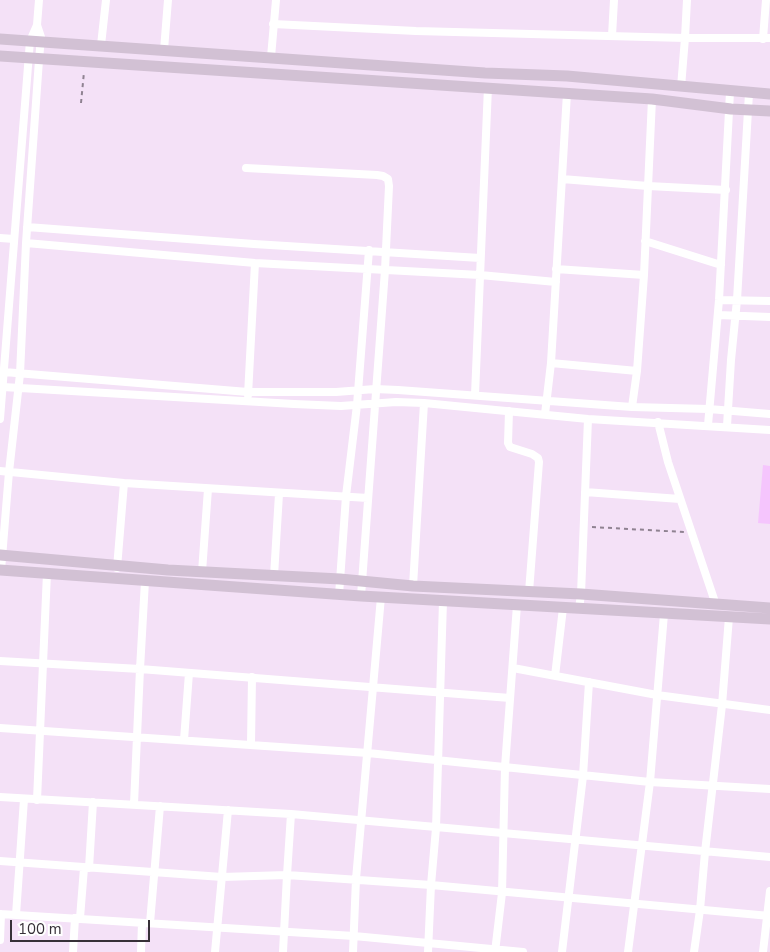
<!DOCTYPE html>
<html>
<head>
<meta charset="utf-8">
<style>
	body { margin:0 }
	#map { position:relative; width:770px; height:952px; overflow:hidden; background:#f4e1f7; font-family:"Nunito Sans",sans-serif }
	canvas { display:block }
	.scale { position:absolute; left:10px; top:920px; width:140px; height:22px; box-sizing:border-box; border:2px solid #373038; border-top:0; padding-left:6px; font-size:15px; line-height:18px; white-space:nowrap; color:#373038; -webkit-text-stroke:4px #fff; paint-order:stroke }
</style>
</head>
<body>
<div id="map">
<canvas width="770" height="952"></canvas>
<div class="scale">100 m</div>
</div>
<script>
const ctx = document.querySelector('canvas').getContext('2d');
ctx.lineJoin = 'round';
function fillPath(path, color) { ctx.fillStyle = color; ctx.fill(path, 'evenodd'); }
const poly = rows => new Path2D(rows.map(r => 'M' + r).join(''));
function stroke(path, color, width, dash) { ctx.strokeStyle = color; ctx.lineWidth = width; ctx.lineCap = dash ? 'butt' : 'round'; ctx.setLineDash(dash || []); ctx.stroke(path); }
fillPath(poly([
	[763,465,770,466,770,524,758,523]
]), '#f5c5fd');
stroke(poly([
	[81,103,84,72],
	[592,527,684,532]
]), '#8f8291', 2, [4, 4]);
stroke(poly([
	[687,0,685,38,770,38],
	[273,24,416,31,685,38,681,87],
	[612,36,614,0],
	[763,39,766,0],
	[101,45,106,0],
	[164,50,168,0],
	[271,57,276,0],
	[246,168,377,175,383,176,388,179,389,186,385,270,361,596],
	[562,179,648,186,726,190],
	[27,227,254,244,480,258],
	[0,238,14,239],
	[645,241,721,265],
	[26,243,255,263,480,275,556,282],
	[556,269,644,275],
	[719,300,770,301],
	[718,315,770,317],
	[551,363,637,371],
	[4,372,248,392,336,392,375,389,398,390,632,407,709,409,770,414],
	[3,387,294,404,341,406,396,402,424,403,588,419,770,430],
	[248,395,255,263],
	[475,395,488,87],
	[632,407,637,371,644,275,652,99],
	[509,411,508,443,510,447,532,454,538,458,539,462,529,592],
	[545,414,551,363,567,93],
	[0,419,30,41,37,25],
	[658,422,668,462,716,605],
	[708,425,719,300,730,92],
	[727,426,731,360,737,300,749,93],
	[0,471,124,483,368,498],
	[585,492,680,499],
	[117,568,124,483],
	[1,570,9,472,20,374,26,243,39,60,41,37,37,25,39,0],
	[202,572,208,489],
	[274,576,279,494],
	[413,586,424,403],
	[339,595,346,496,357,405,369,250],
	[579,609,581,594,588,419],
	[0,661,140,669,145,581],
	[513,668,657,695,770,710],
	[555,676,563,608],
	[0,728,368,753,650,782,770,789],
	[184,740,189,673],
	[251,744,252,677],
	[0,797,291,814,770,857],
	[37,800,47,573],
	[134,804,140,669,510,698],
	[0,861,222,877,287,875,291,814],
	[89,868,93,802],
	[0,914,354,936,523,952],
	[16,915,24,799],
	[80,918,84,868],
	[150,923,160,806],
	[0,940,1,914],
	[73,952,75,918],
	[141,952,142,923],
	[215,952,228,810],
	[283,952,287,875,431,885,770,916],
	[353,952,356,879,381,597],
	[428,952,431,885,436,828,443,601],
	[495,952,502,893,505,767,517,605],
	[562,952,583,776,589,682],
	[628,952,650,782,664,614],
	[694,952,700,910,705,852,722,705,729,617],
	[763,952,770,891]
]), '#fff', 8);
stroke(poly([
	[0,39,485,73,567,76,770,94],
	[0,56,652,99,731,109,770,111],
	[0,555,168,570,340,579,413,586,581,594,770,608],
	[0,570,361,596,770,619]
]), '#d2c1d4', 11);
</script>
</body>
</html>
